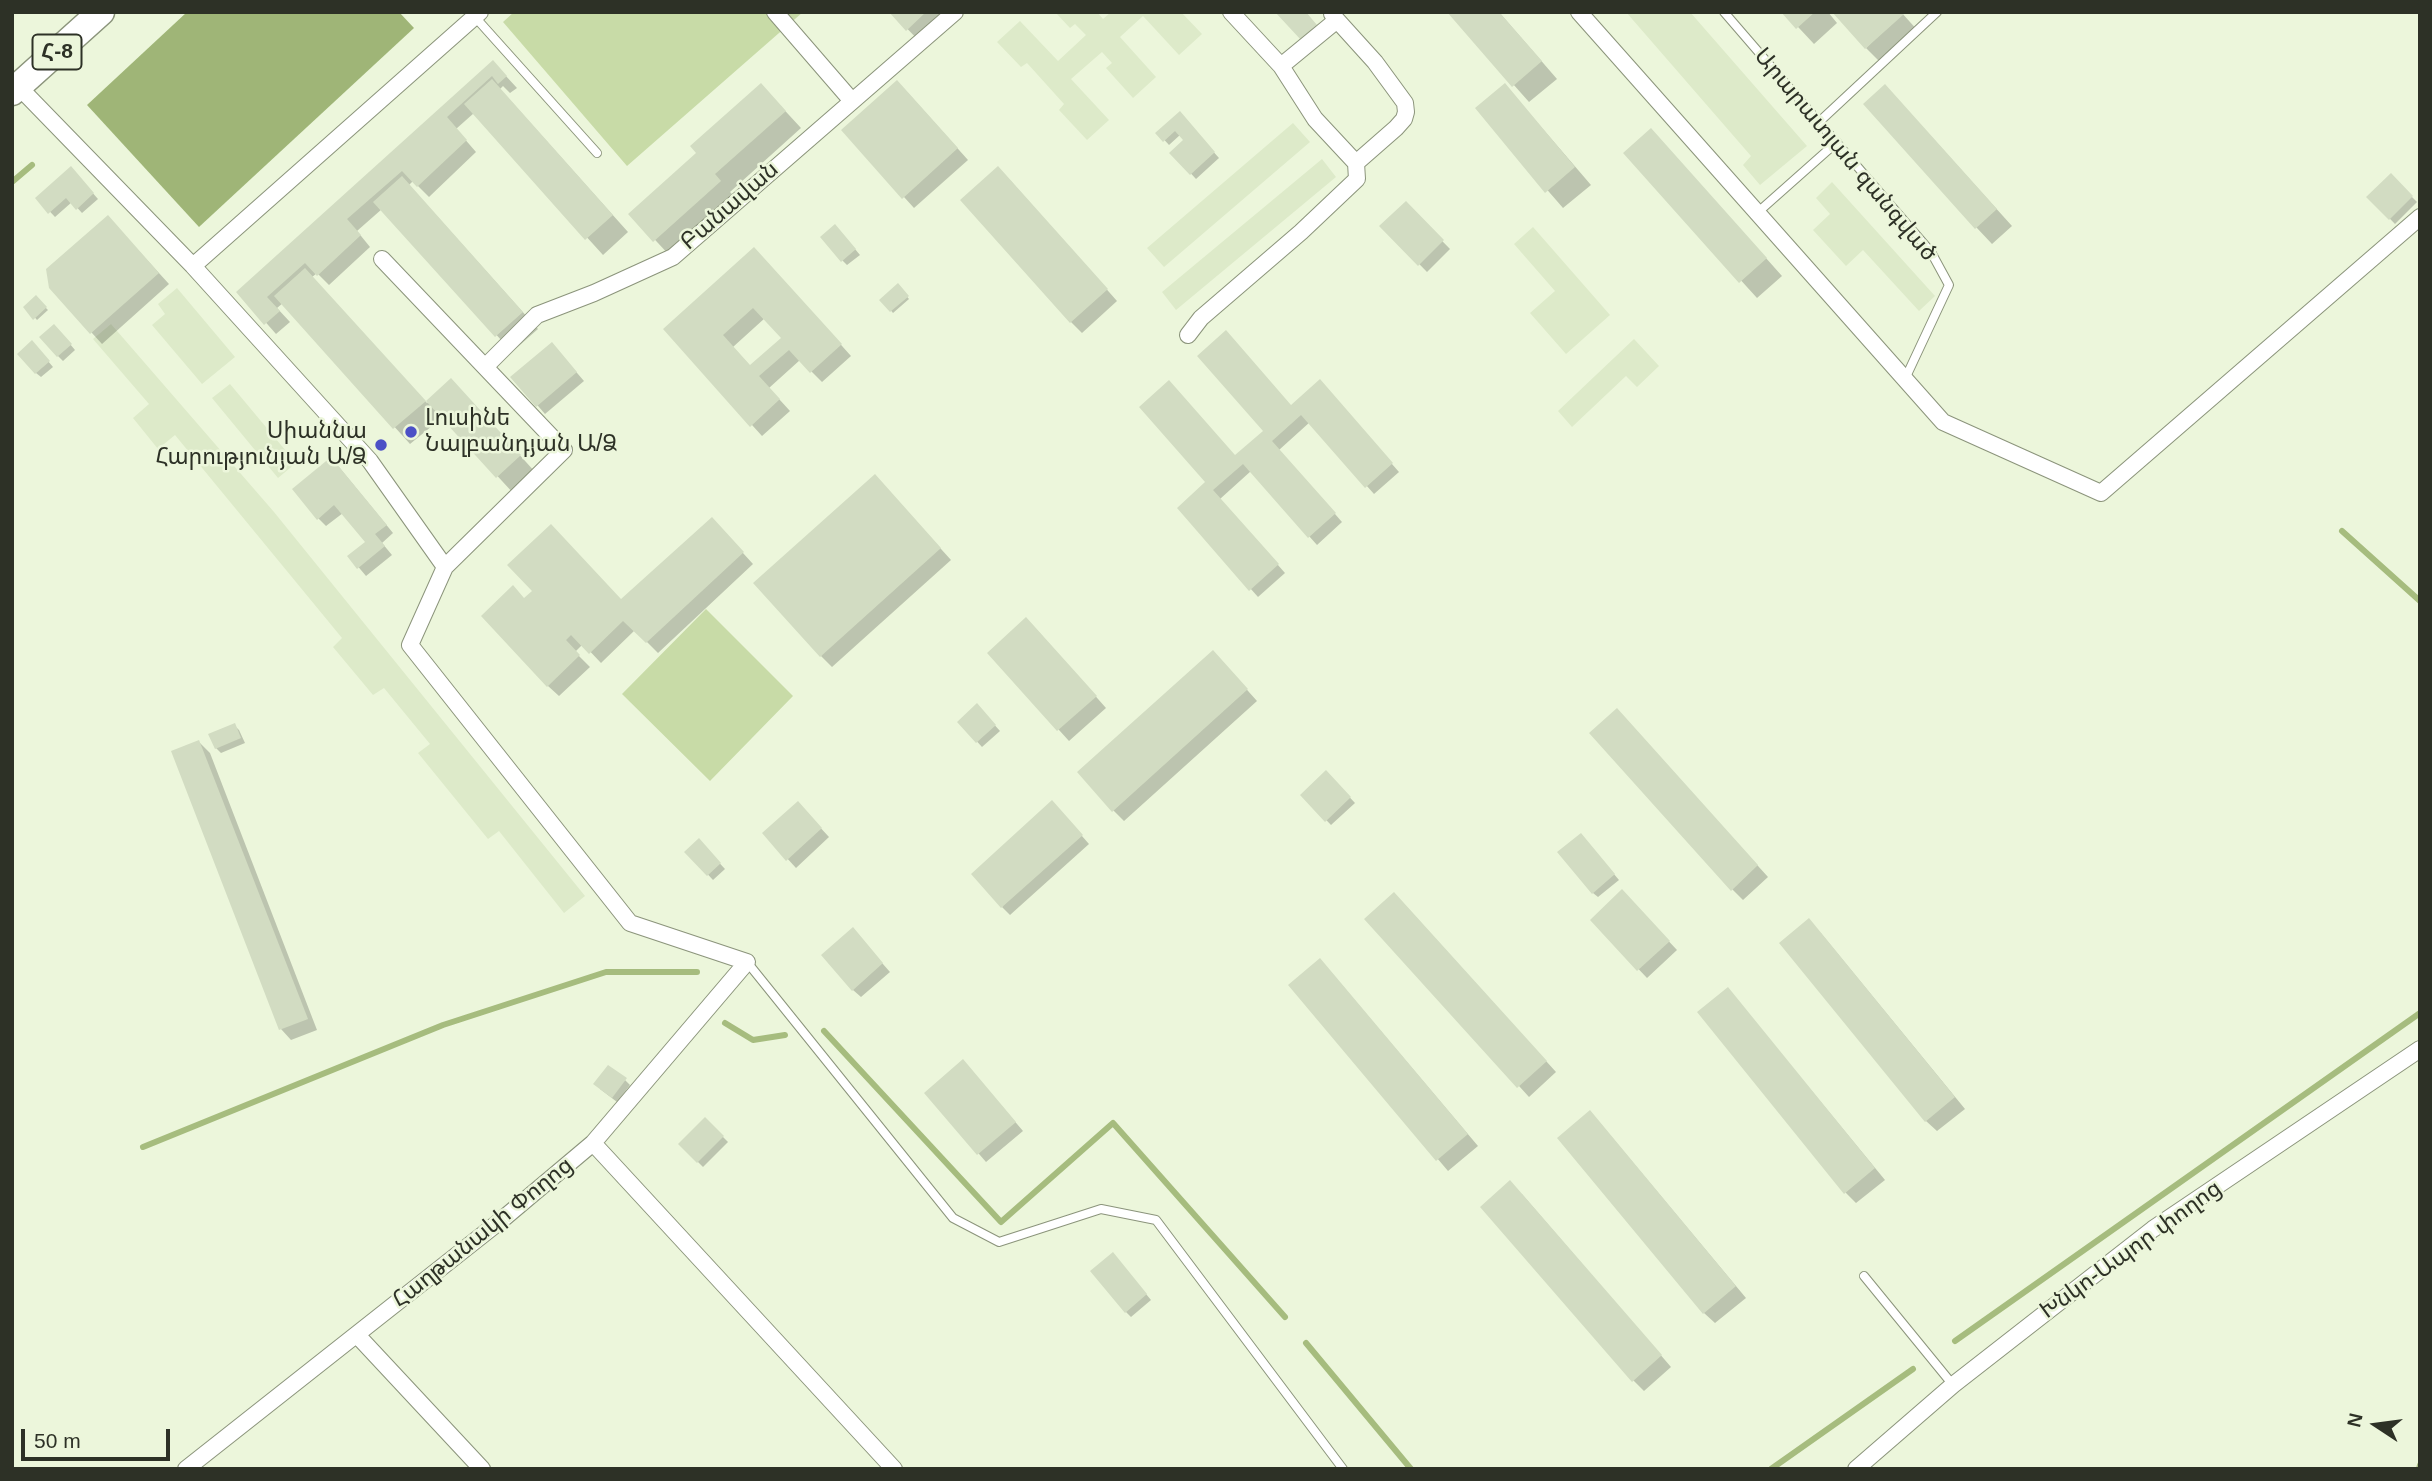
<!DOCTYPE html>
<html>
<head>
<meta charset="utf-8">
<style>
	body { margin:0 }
	#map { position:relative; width:2432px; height:1481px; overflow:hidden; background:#ecf6db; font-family:Arial,sans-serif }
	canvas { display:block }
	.frame { position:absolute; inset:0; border:14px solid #2d3126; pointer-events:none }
	.north { position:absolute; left:2341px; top:1390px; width:70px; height:70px; -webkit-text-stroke:5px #ecf6db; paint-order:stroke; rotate:283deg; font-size:19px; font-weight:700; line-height:28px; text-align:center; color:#2d3126 }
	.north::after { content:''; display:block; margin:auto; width:24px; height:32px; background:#2d3126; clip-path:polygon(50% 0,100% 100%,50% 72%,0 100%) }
	.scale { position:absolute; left:21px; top:1429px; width:149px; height:32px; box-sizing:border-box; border:4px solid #2d3126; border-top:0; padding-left:9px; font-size:21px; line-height:24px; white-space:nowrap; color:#2d3126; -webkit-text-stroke:5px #ecf6db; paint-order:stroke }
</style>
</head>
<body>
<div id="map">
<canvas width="2432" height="1481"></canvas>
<div class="frame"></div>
<div class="north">N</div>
<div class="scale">50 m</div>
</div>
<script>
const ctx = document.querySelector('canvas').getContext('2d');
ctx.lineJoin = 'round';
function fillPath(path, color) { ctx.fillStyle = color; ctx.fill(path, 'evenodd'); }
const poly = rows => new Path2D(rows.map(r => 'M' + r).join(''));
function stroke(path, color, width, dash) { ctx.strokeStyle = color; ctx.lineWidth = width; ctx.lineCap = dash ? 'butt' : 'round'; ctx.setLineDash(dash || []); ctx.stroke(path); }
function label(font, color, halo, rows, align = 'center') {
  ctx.font = font + ' Arial,"Noto Sans Armenian",sans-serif'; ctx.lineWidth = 5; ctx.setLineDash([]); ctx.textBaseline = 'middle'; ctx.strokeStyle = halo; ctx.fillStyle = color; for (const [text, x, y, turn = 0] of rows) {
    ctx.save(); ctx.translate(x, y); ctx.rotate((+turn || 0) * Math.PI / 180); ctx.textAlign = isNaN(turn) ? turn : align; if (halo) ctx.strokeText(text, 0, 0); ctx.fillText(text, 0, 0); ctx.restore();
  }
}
fillPath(poly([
	[1055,12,1097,12,1103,19,1111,12,1181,12,1202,34,1179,55,1143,16,1120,37,1156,77,1133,98,1106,68,1112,63,1102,52,1071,79,1109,120,1087,140,1059,110,1064,104,1027,63,1021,67,997,42,1020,21,1058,61,1086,35,1075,24,1070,28],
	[1626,12,1690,12,1807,146,1760,185,1743,165,1751,156],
	[1293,123,1310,142,1164,267,1147,248],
	[1322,159,1336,177,1176,310,1162,292],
	[1832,182,1935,296,1919,311,1863,250,1846,266,1813,230,1830,214,1816,198],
	[1533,227,1610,315,1566,354,1530,313,1555,291,1514,244],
	[177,288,235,357,202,384,152,325,165,314,158,304],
	[111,324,274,512,585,896,564,913,499,831,488,839,418,753,430,744,384,688,373,695,333,647,342,638,175,435,158,449,133,418,149,404,93,339],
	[1634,339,1659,366,1637,387,1626,376,1572,427,1558,411],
	[230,384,296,463,278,478,212,398]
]), '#ddeac9');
fillPath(poly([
	[514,12,803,12,627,166,503,22],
	[706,609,793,696,710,781,622,694]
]), '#c8dba7');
fillPath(poly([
	[187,12,399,12,414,28,199,227,87,105]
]), '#9fb577');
fillPath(poly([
	[891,12,960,12,924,46],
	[1449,12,1499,12,1557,79,1529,102],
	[1784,12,1828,12,1837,23,1814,44],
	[1901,12,1919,32,1882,64,1866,48],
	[493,62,517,88,510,93,503,86,500,89,628,232,603,255,474,113,456,129,476,152,429,197,413,181,409,185,538,329,512,352,382,209,357,231,370,247,329,285,317,273,311,278,427,403,451,381,467,397,536,473,514,494,443,417,410,444,283,303,277,308,290,322,276,334,239,292],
	[1505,85,1591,185,1563,208,1477,109],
	[908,93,968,160,914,208,904,197],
	[777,102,801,128,730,192,736,198,671,257,631,214],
	[1901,103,2012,226,1992,244,1976,227],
	[1184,119,1219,158,1196,179,1172,153,1185,141,1180,135,1169,145,1158,133],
	[1667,147,1782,276,1757,298,1626,154],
	[76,174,98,199,82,213,72,202,55,217,37,198],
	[2391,176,2417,202,2395,224,2369,197],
	[1009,179,1117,301,1082,333,1071,322],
	[1405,203,1450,249,1427,272,1382,226],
	[118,228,169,284,102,344,51,288],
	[840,231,860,255,847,265,842,260],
	[765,260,851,356,822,382,800,360,769,388,790,411,762,436,665,329],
	[765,318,783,338,751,367,733,347],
	[898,286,909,299,893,313,882,300],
	[36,298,48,310,37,320,26,307],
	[59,331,75,350,63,361,58,356],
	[37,348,53,367,41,377,36,373],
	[559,352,584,381,545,414,513,377],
	[1327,390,1399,472,1374,494,1310,422,1279,450,1342,522,1317,545,1251,471,1220,499,1285,573,1258,597,1179,508,1292,407],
	[339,467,393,533,382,543,392,555,366,576,350,557,367,542,343,513,326,526,318,518],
	[885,487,951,560,832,667,821,656],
	[722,530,753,564,658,653,635,630,601,663,583,644,575,652,590,667,559,696,548,686,525,600,621,601],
	[1037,630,1106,708,1069,741,989,653],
	[1223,663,1257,701,1124,821,1113,810],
	[982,711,1000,731,982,747,959,722],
	[1627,721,1768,877,1743,900,1732,889],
	[234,725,239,730,245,743,221,753,216,748],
	[199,742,210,753,317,1030,291,1040,281,1029],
	[1326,772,1355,803,1331,825,1302,795],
	[805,811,829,837,796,868,764,833],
	[1060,811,1089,844,1010,915,1002,907],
	[1585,840,1619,880,1598,897,1593,893],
	[699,841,725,869,713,880,687,852],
	[1630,900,1677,950,1647,978,1592,920],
	[1405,905,1556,1072,1529,1097,1519,1086],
	[1820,932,1965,1109,1937,1131,1926,1121],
	[860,938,890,972,861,997,853,990],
	[1330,971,1478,1146,1448,1171,1290,985],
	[1728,989,1885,1180,1856,1203,1846,1193],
	[971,1070,1023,1131,986,1162,926,1093],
	[625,1080,630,1085,617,1102,600,1089],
	[705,1119,728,1142,703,1167,680,1144],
	[1600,1123,1746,1298,1715,1323,1704,1313],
	[1521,1193,1671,1367,1644,1391,1633,1380],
	[1118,1260,1151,1300,1131,1317,1126,1312]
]), '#0003');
stroke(poly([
	[12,182,32,165],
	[2342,531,2420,601],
	[725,1023,753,1040,785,1035],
	[824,1031,1001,1222,1113,1123,1285,1317],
	[143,1147,443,1025,606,972,697,972],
	[1955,1341,2420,1013],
	[1306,1343,1411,1469],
	[1771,1469,1913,1369],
	[2419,1469,2420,1465]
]), '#a6bc7e', 6);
fillPath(poly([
	[889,12,926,12,906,31],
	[1275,12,1306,12,1317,25,1301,40],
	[1447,12,1499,12,1542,61,1512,87],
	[1781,12,1815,12,1796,29],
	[1832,12,1902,12,1904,14,1865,49],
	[493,60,507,76,498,84,492,76,447,117,467,140,417,187,402,171,347,219,361,235,317,276,305,263,267,297,280,311,264,325,236,292],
	[492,79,613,215,585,240,464,104],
	[897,80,958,148,902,199,841,130],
	[761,83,786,111,715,174,721,181,653,242,628,214,696,153,690,146],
	[1505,83,1575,167,1545,193,1475,108],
	[1885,84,1997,209,1975,229,1863,104],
	[1180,111,1215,152,1190,175,1169,153,1183,140,1175,131,1163,142,1155,133],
	[1651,128,1767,258,1739,283,1623,153],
	[71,166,94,193,76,210,66,198,48,214,35,198],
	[998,166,1108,289,1070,323,960,200],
	[2391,173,2413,196,2389,220,2366,197],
	[402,176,523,312,495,337,373,202],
	[1406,201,1444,240,1418,266,1379,226],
	[108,215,159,273,90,334,49,288,46,269],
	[835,224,856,249,841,262,820,237],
	[754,247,842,344,810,373,789,350,759,376,780,399,750,427,663,329],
	[753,308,781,338,750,365,723,335],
	[305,268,426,401,451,378,521,455,496,478,426,401,393,429,274,296],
	[898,283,909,296,890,312,879,300],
	[36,295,47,307,33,320,23,307],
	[54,324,72,344,57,357,39,337],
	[1226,330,1291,405,1320,379,1393,463,1365,488,1301,415,1272,441,1336,513,1308,538,1243,464,1213,490,1279,564,1249,591,1177,508,1205,482,1139,407,1169,380,1235,455,1263,431,1197,356],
	[32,340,50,361,35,374,17,354],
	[552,342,577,372,536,407,510,377],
	[331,457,387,525,375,534,385,546,357,569,347,556,365,542,334,505,317,520,292,489],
	[875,474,941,548,820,657,753,583],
	[712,517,744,552,646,643,623,621,589,654,571,635,566,640,580,655,547,687,481,616,513,585,524,598,532,591,507,565,551,524,621,599],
	[1026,617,1097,696,1057,731,987,653],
	[1213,650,1248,689,1112,812,1077,772],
	[977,703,996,725,976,743,957,722],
	[1617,708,1758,865,1731,891,1589,733],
	[235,723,241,738,215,749,208,734],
	[199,740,308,1019,279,1030,171,751],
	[1326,770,1351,797,1325,822,1300,795],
	[1052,800,1083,835,1001,908,971,874],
	[798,801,822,828,786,861,762,833],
	[1581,833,1615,874,1592,894,1557,852],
	[699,838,721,863,707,876,684,852],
	[1622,889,1670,941,1637,971,1590,920],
	[1394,892,1547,1061,1517,1088,1364,919],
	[1809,918,1955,1097,1925,1122,1779,943],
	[853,927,883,963,852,991,821,955],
	[1320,958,1468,1134,1436,1161,1288,985],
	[1728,987,1875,1168,1844,1194,1697,1012],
	[963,1059,1016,1122,977,1155,924,1093],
	[608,1065,627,1078,612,1098,593,1084],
	[1590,1110,1736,1286,1703,1314,1557,1138],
	[705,1117,724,1136,697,1163,678,1144],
	[1510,1180,1662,1355,1632,1382,1480,1207],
	[1113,1252,1147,1294,1125,1313,1090,1271]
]), '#d2dcc2');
const lane = poly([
	[1724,12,1931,252,1949,285,1905,379],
	[475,17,597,153],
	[1819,122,1937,12],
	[1757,213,1837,142],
	[747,962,953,1218,999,1242,1101,1209,1156,1220,1343,1469],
	[1864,1276,1953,1385]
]);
const street = poly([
	[775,12,852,101],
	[1231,12,1281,66,1337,20,1332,14],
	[1579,12,1943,422,2101,493,2420,217],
	[1337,20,1375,62,1405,103,1406,112,1404,119,1396,128,1356,163],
	[18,86,193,266,480,12],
	[193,266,370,461,445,567],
	[1188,335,1201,318,1301,232,1357,179,1356,163,1315,119,1281,66],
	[486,366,537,315,594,293,673,257,955,12],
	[593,1143,894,1469],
	[357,1335,482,1469],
	[186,1469,504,1218,593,1143,747,962,630,923,410,645,445,567,564,450,382,259],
	[1856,1469,1953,1385,2153,1229,2420,1049]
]);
const primary = poly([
	[12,92,101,12]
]);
stroke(lane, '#8b947b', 10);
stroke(street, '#8b947b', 18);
stroke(primary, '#8b947b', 29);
stroke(lane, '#fff', 8);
stroke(street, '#fff', 16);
stroke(primary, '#fff', 26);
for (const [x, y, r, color] of [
	[411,432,7,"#4c50c6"],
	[381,445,7,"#4c50c6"]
]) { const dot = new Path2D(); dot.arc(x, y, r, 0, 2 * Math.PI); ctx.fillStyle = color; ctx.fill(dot); stroke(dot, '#ecf6db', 2.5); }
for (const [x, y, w] of [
	[57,52,49]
]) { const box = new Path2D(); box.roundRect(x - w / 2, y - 17.5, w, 35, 5); ctx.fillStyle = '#ecf6db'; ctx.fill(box); stroke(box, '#2d3126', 2); }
label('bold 21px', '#2d3126', null, [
	["Հ-8",57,52]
]);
label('23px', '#2d3126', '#ecf6db', [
	["Արարատյան զանգված",1845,155,50],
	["Բանավան",730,206,-41],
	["Հաղթանակի Փողոց",483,1233,-39],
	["Խնկո-Ապոր փողոց",2131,1250,-36]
]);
label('23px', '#2d3126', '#ecf6db', [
	["Լուսինե",425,419],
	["Նալբանդյան Ա/Ձ",425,445],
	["Սիաննա",367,432,"right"],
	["Հարությունյան Ա/Ձ",367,458,"right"]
], 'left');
</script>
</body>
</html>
